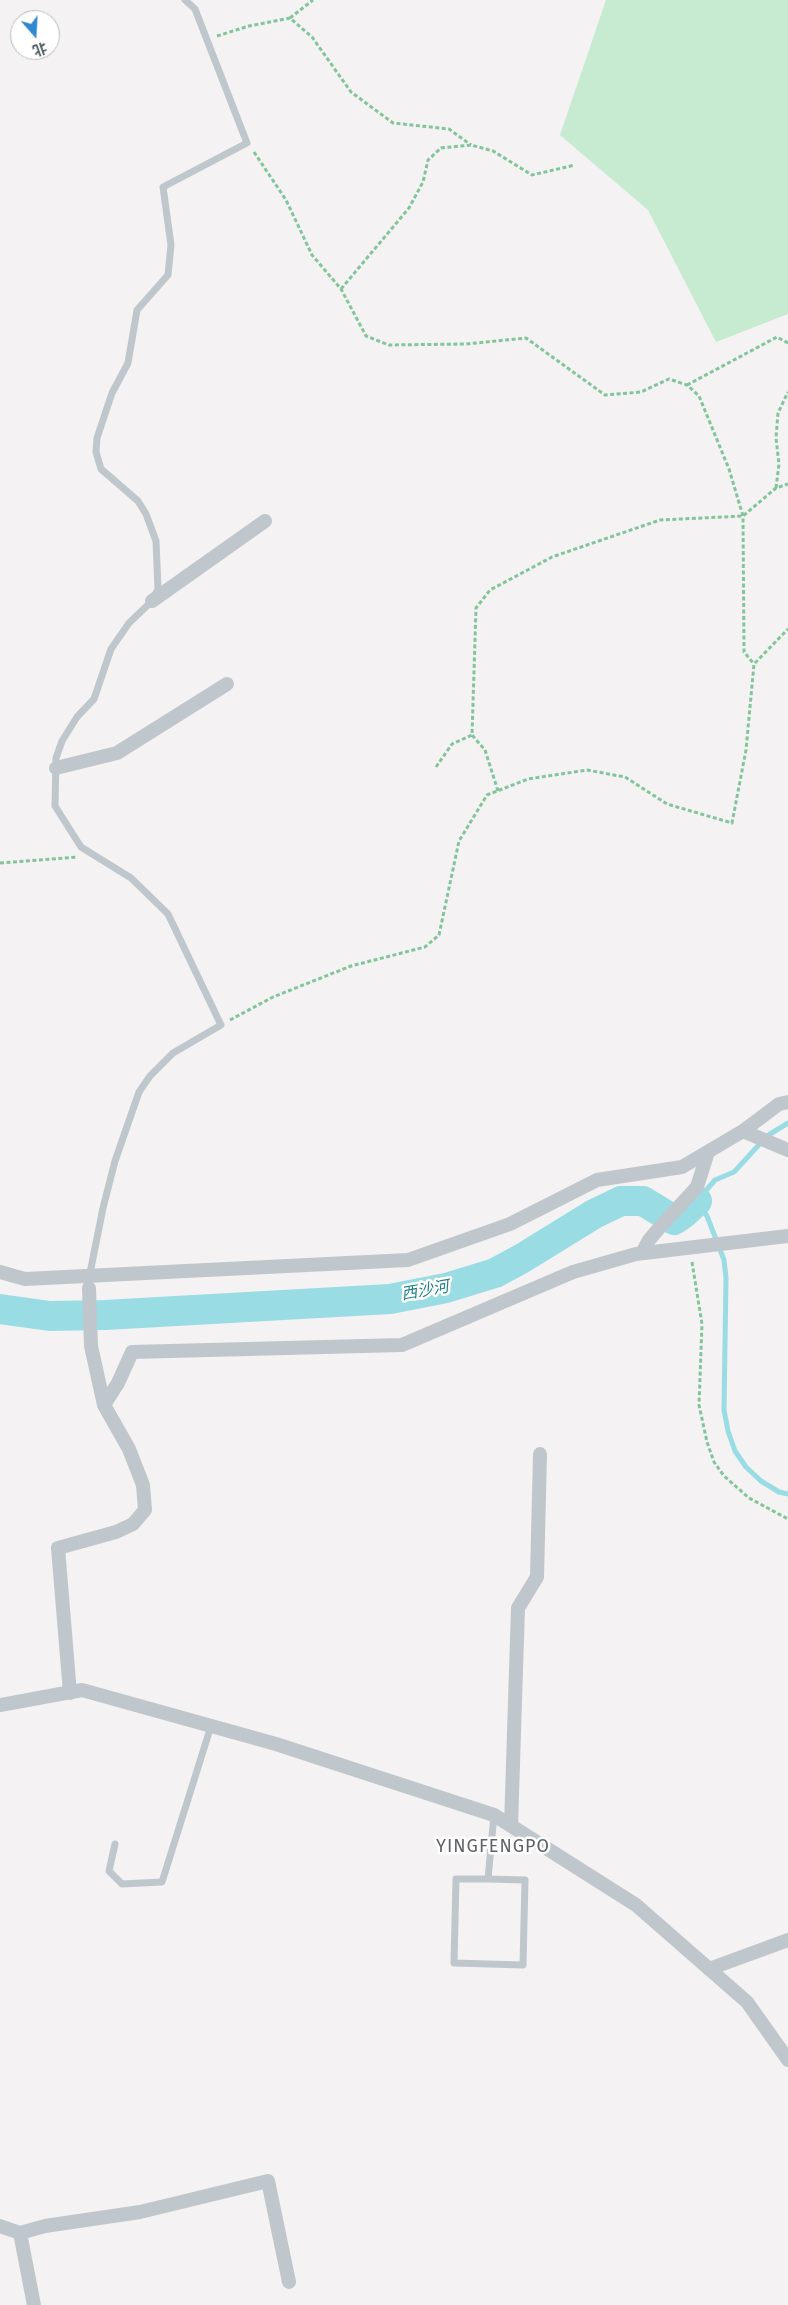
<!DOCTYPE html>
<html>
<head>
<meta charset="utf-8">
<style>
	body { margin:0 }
	#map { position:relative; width:788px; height:2305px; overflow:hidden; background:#f4f2f2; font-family:"Fira Sans","Noto Sans SC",sans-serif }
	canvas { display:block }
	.north { position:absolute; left:10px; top:10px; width:50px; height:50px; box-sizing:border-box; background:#fff; border:1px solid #b7bcbe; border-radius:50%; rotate:161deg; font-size:14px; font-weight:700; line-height:20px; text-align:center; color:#4b575d }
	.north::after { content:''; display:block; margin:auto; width:18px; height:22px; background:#3088d0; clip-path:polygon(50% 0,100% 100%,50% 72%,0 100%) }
</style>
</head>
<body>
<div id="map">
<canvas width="788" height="2305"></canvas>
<div class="north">北</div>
</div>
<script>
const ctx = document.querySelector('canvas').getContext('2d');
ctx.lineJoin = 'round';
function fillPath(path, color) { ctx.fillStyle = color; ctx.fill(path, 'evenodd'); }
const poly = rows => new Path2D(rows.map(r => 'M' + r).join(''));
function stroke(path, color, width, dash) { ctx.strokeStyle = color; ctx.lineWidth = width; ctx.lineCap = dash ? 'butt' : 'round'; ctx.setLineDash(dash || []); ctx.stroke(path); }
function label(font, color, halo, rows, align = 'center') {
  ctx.font = font + ' "Fira Sans","Noto Sans SC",sans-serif'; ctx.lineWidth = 5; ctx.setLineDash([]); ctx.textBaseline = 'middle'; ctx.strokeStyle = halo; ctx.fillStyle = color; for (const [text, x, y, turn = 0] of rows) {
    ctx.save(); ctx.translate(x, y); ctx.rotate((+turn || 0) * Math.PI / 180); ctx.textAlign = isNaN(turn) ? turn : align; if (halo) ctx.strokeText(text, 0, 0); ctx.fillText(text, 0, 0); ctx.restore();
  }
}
fillPath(poly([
	[606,0,788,0,788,314,716,342,648,210,560,135]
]), '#c6ebd0');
stroke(poly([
	[788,1123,767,1136,734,1172,715,1180,697,1201,707,1216,724,1260,726,1278,724,1410,728,1431,735,1451,746,1467,761,1481,779,1492,788,1494]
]), '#99dce3', 5);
stroke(poly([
	[0,1309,50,1316,105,1315,390,1299,446,1288,495,1273,521,1259,594,1214,621,1201,643,1201,674,1220,683,1214,697,1201]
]), '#99dce3', 30);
stroke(poly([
	[290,18,313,0],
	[217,36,249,26,290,18,312,37,351,92,393,123,449,129,471,145],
	[254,152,286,200,312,255,341,289,366,336,389,345,466,344,526,338,605,395,641,392,669,379,687,385,699,396,729,469,743,516,744,652,754,664],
	[341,289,409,208,423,182,428,160,441,148,471,145,493,151,532,175,575,165],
	[687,385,777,337,788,343],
	[776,488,779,464,776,438,778,413,788,392],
	[436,767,452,744,472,735],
	[498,791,485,750,472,735,476,608,490,590,552,557,660,520,743,516,776,488,788,484],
	[0,863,77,857],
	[230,1020,273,997,351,966,425,947,439,935,459,841,487,795,528,779,587,770,625,777,667,804,732,823,746,750,754,664,788,629],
	[692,1262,702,1324,699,1405,707,1442,714,1462,724,1476,749,1498,788,1519]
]), '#82c59c', 3, [4, 2.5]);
stroke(poly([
	[89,1278,103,1208,115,1161,139,1092,150,1076,173,1053,221,1025,168,914,131,878,81,847,55,806,56,758,62,741,77,717,94,699,111,649,129,623,152,601,158,589,156,541,146,514,138,501,101,469,96,452,97,438,112,393,128,363,137,310,168,275,171,245,163,187,247,143,195,9,185,0],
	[115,1844,109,1871,122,1884,162,1882,211,1726],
	[488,1879,525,1880,523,1965,454,1963,456,1879,488,1879,494,1815]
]), '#bfc7cc', 7);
stroke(poly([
	[152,601,265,521],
	[56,768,117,753,227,684],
	[743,1131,788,1150],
	[642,1253,649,1240,661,1226,697,1187,708,1152],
	[0,1272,25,1279,408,1260,510,1224,597,1180,682,1167,743,1131,779,1104,788,1102],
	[104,1405,118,1383,132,1352,402,1345,573,1272,636,1254,788,1236],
	[70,1693,58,1548,116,1532,133,1524,145,1510,143,1485,129,1449,104,1405,91,1346,89,1288],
	[0,1705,82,1690,276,1744,494,1815,636,1905,747,2002,788,2060],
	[511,1826,518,1608,537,1577,540,1454],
	[709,1969,788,1940],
	[0,2226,20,2233,45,2226,140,2212,268,2181,289,2282],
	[20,2233,34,2305]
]), '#bfc7cc', 14);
label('italic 16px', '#1c7f89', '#fff', [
	["西沙河",425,1291,-10]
]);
ctx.letterSpacing = '1px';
label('18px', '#5f6366', '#fff', [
	["YINGFENGPO",493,1847]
]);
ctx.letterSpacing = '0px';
</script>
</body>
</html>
